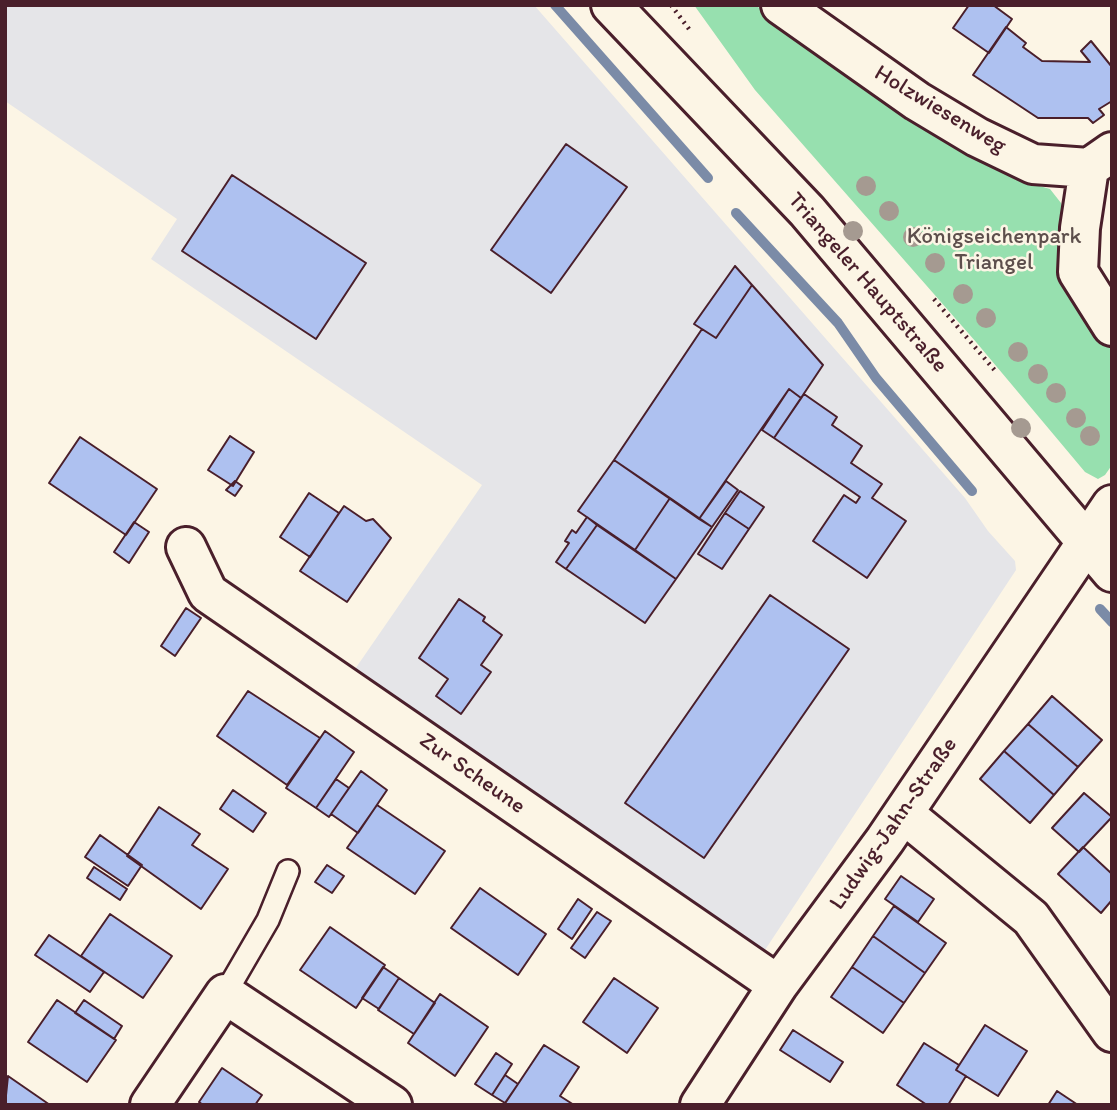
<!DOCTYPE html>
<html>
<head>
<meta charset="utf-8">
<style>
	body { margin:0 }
	#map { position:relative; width:1117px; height:1110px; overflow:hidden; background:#fcf5e5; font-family:Itim,sans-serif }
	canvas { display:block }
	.frame { position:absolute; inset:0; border:7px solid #4a1f2b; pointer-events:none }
</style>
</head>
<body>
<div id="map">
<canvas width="1117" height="1110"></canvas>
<div class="frame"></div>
</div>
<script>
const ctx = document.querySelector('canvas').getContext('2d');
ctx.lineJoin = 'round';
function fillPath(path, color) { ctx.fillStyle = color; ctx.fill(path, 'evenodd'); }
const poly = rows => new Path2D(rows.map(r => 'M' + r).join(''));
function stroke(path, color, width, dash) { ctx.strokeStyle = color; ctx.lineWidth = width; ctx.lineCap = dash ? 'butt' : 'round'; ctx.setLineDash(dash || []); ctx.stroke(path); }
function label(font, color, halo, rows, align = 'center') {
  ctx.font = font + ' Itim,sans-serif'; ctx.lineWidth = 5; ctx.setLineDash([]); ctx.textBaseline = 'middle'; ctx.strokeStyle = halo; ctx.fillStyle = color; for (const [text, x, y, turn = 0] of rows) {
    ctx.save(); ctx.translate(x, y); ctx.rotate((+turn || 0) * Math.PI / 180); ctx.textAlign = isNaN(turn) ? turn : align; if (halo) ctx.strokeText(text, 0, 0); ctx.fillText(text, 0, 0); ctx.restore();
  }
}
fillPath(poly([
	[5,5,534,5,965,498,988,531,1015,561,1016,570,763,953,353,672,482,485,151,259,177,219,5,101]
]), '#e5e5e8');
fillPath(poly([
	[694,5,755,5,983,162,1015,179,1050,189,1061,203,1067,221,1090,321,1112,351,1112,465,1105,475,1098,479,1085,472,976,342,755,90]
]), '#97e0af');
stroke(poly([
	[555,5,708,178],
	[736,213,838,323,876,378,972,491],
	[1100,609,1112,622]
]), '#7b8ba7', 10);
const building = poly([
	[969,5,993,5,1012,19,989,53,953,28,969,5],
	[1006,27,1026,43,1023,47,1042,61,1090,62,1081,51,1091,41,1112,67,1112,101,1099,109,1104,115,1093,123,1088,118,1038,118,973,75,1006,27],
	[566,144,627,187,551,293,491,250,566,144],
	[232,175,366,263,316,339,182,251,232,175],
	[735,266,752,285,716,338,694,324,735,266],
	[752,285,823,365,801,398,789,389,699,519,614,460,702,329,716,338,752,285],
	[789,389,801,398,774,438,762,430,789,389],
	[804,394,837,417,832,425,862,446,851,463,882,484,872,498,906,521,867,578,813,541,844,495,856,503,860,497,774,438,804,394],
	[230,436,254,452,233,486,208,470,230,436],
	[80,437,157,489,126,535,49,483,80,437],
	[614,460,670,498,635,550,578,511,614,460],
	[235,481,242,486,235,496,226,490,235,481],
	[726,481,738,490,712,527,699,519,726,481],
	[740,491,764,507,749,529,725,513,740,491],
	[309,493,339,513,310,557,280,537,309,493],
	[670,498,712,527,676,579,635,550,670,498],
	[344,506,366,521,373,519,391,538,347,602,300,571,344,506],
	[725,513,749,529,722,569,698,554,725,513],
	[587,517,597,525,566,569,556,562,569,543,565,541,572,530,576,533,587,517],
	[134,522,149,532,129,563,114,552,134,522],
	[597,525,676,579,645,623,566,569,597,525],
	[770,595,849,649,704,858,625,803,770,595],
	[459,599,485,617,483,621,502,635,481,665,491,672,461,714,436,696,448,679,419,658,459,599],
	[186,608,201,618,175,656,161,646,186,608],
	[248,691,320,738,287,785,217,736,248,691],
	[1052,696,1102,740,1078,767,1028,724,1052,696],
	[1028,724,1078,767,1054,795,1004,751,1028,724],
	[325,731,354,752,316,808,286,788,325,731],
	[1004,751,1054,795,1030,823,980,779,1004,751],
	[361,771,387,790,358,833,331,814,361,771],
	[336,779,349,788,329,817,316,808,336,779],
	[233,790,266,813,253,832,220,809,233,790],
	[1084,793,1112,817,1079,852,1052,828,1084,793],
	[377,805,445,851,415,894,347,848,377,805],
	[159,807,200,834,192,845,228,869,201,909,127,856,159,807],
	[100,835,142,865,128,886,85,857,100,835],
	[1083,847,1112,874,1112,900,1101,913,1058,874,1083,847],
	[327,865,344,876,332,893,315,882,327,865],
	[94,867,127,889,120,900,87,878,94,867],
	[901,876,934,899,918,922,885,899,901,876],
	[480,888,546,934,518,975,451,928,480,888],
	[578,899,592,909,572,939,558,929,578,899],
	[894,906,946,943,925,973,873,936,894,906],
	[597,912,611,921,585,958,571,948,597,912],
	[110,914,172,956,143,998,81,956,110,914],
	[330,927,385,965,356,1008,300,970,330,927],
	[49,935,104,972,90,992,35,955,49,935],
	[873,936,925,973,904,1003,852,967,873,936],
	[383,967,399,978,379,1009,362,998,383,967],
	[852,967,904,1003,883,1033,831,997,852,967],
	[399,978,435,1003,414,1034,378,1010,399,978],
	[614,978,658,1008,627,1053,583,1022,614,978],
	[440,994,488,1027,455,1076,408,1043,440,994],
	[57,1000,116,1040,87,1082,28,1042,57,1000],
	[84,1000,122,1026,114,1039,75,1013,84,1000],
	[985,1025,1027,1051,998,1096,956,1070,985,1025],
	[793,1030,843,1062,830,1082,780,1050,793,1030],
	[924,1043,959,1065,956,1070,966,1076,948,1105,927,1105,897,1085,924,1043],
	[544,1045,579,1067,560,1096,574,1105,504,1105,544,1045],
	[496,1053,512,1064,492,1095,475,1084,496,1053],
	[222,1068,262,1095,255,1105,203,1105,199,1102,222,1068],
	[505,1075,518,1084,505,1103,492,1095,505,1075],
	[8,1076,50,1105,5,1105,8,1076],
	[1057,1091,1078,1105,1048,1105,1057,1091]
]);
fillPath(building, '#aec1f0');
stroke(building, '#4a1f2b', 2);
const service = poly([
	[225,994,268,920,288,871]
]);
const minor = poly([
	[781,5,917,101,977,137,1033,164,1089,168,1112,152],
	[1089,168,1080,228,1078,272,1112,326],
	[186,547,208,593,778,985],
	[904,814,1031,918,1112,1032],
	[150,1105,225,994,392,1105],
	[700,1105,778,985,885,840,1112,505]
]);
const tertiary = poly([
	[611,5,807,211,1112,572]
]);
stroke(service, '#4a1f2b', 26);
stroke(minor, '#4a1f2b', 44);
stroke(tertiary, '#4a1f2b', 44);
stroke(poly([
	[671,5,689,29],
	[934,299,997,373]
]), '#4a1f2b', 4.5, [2, 5]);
stroke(service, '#fcf5e5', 21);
stroke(minor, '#fcf5e5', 38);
stroke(tertiary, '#fcf5e5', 38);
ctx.fillStyle = '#a59a91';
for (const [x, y] of [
	[866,186],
	[889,211],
	[853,231],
	[913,237],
	[935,263],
	[963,294],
	[986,318],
	[1018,352],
	[1038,374],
	[1056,393],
	[1076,418],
	[1021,428],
	[1090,436]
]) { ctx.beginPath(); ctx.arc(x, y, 10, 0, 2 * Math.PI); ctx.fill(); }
label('23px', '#4a1f2b', '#fcf5e5', [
	["Holzwiesenweg",940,110,31],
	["Triangeler Hauptstraße",867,283,49],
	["Zur Scheune",472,774,35],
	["Ludwig-Jahn-Straße",894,824,-55]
]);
label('23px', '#5d4f4c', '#fcf5e5', [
	["Königseichenpark",994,237],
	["Triangel",994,263]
]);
</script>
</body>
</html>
